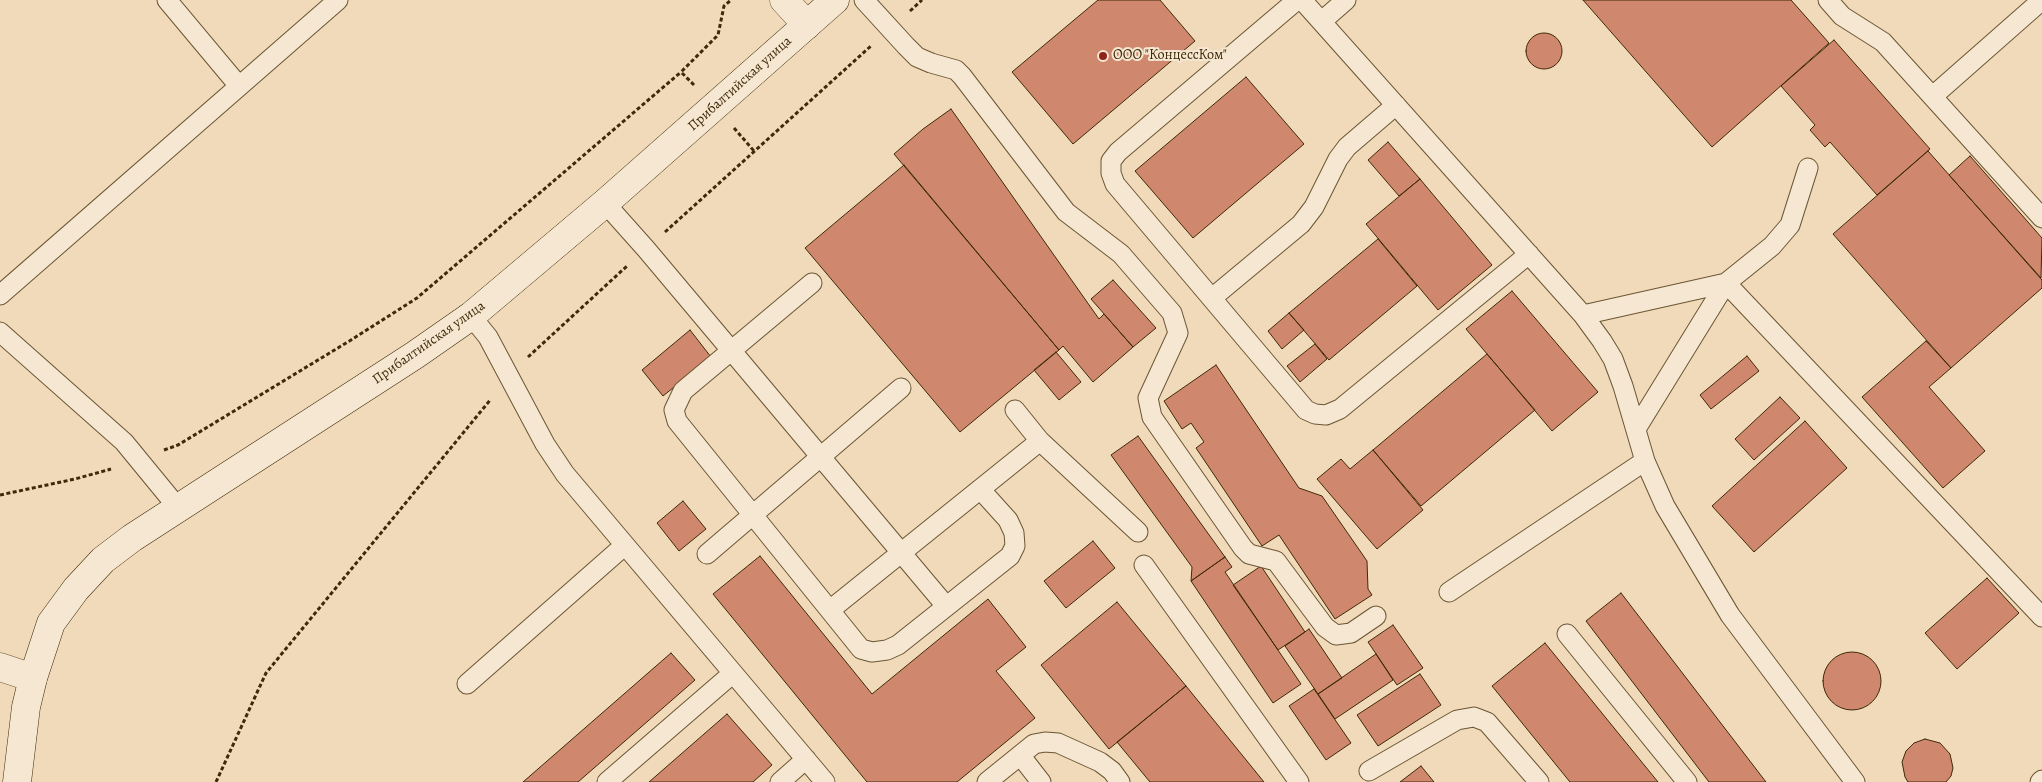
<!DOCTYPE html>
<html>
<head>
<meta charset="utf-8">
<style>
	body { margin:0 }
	canvas { display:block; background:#f0dab9 }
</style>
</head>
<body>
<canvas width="2042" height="782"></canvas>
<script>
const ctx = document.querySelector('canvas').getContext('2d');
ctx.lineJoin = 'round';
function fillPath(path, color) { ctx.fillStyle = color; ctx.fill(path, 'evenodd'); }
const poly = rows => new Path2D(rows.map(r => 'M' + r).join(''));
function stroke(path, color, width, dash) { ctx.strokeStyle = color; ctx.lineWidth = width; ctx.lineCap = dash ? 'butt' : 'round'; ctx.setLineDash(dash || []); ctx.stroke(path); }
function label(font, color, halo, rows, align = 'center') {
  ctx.font = font + ' Alegreya,serif'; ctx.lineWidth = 4; ctx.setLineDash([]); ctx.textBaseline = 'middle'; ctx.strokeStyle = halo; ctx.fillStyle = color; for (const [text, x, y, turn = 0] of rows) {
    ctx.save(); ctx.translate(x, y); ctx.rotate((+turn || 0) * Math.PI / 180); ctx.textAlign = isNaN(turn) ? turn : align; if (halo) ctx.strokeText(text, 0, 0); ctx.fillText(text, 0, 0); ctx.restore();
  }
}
const building = poly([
	[1098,0,1160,0,1195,41,1073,144,1012,72,1098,0],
	[1583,0,1791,0,1829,43,1712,147,1583,0],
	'1526 51a18 18 0 1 1 36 0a18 18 0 1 1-36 0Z',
	[1834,40,1930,149,1877,195,1830,142,1825,147,1810,130,1815,125,1781,86,1834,40],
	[1246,77,1304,144,1193,238,1135,171,1246,77],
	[951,109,1099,319,1104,314,1133,347,1093,382,1063,346,1059,350,894,154,923,129,951,109],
	[1388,142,1420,179,1399,196,1368,160,1388,142],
	[1928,151,2042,280,2042,288,1951,368,1833,234,1928,151],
	[1970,156,2042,238,2041,278,1949,175,1970,156],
	[904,165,1059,350,960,432,805,248,904,165],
	[1420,179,1492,265,1438,310,1366,224,1420,179],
	[1378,239,1417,286,1329,360,1289,313,1378,239],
	[1113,280,1156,328,1133,347,1091,299,1113,280],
	[1512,291,1598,392,1552,431,1466,329,1512,291],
	[1289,313,1304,330,1282,349,1268,331,1289,313],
	[690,330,711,357,663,396,642,370,690,330],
	[1926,341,1951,368,1929,387,1985,451,1943,488,1862,397,1926,341],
	[1315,344,1327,359,1300,382,1287,366,1315,344],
	[1056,352,1081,382,1059,400,1034,370,1056,352],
	[1487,354,1535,410,1421,506,1373,450,1487,354],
	[1747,356,1759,371,1711,409,1700,395,1747,356],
	[1216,365,1299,488,1322,496,1367,561,1368,589,1372,595,1335,619,1279,535,1262,546,1196,448,1204,442,1191,423,1182,429,1164,401,1216,365],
	[1780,397,1800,418,1754,460,1735,439,1780,397],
	[1805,421,1847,468,1754,552,1712,506,1805,421],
	[1138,436,1225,557,1191,581,1192,567,1111,455,1138,436],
	[1373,450,1423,510,1377,549,1317,479,1341,459,1350,469,1373,450],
	[683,501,706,529,679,551,657,523,683,501],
	[1093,541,1115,568,1066,608,1044,581,1093,541],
	[760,556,872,694,988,599,1026,647,996,671,1035,718,957,782,867,782,713,594,760,556],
	[1225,557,1232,567,1225,572,1301,684,1273,703,1191,581,1225,557],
	[1261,566,1305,632,1278,650,1233,585,1261,566],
	[1987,578,2019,613,1957,669,1925,633,1987,578],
	[1621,593,1766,782,1709,782,1586,621,1621,593],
	[1117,602,1186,686,1109,749,1041,665,1117,602],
	[1393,625,1423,668,1397,685,1368,642,1393,625],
	[1309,629,1342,678,1318,694,1285,646,1309,629],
	[1545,643,1658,782,1570,782,1492,686,1545,643],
	'1823 681a29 29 0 1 1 58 0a29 29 0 1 1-58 0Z',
	[671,653,695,680,578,782,523,782,671,653],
	[1376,654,1393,680,1335,719,1318,694,1376,654],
	[1420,674,1441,705,1378,746,1357,715,1420,674],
	[1186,686,1264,782,1150,782,1117,742,1186,686],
	[1314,689,1351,743,1326,760,1289,706,1314,689],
	[727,714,772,765,753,782,649,782,727,714],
	[1925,739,1940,743,1950,754,1953,768,1951,776,1946,782,1908,782,1905,777,1902,762,1906,751,1914,743,1925,739],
	[1421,766,1434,782,1400,782,1421,766]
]);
fillPath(building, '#cf886e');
stroke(building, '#3f2906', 1);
const lane = poly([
	[167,0,239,86],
	[864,0,906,46,917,57,931,63,956,70,962,76,1066,212,1121,254,1172,313,1178,333,1148,398,1152,417,1243,548,1249,554,1276,561,1325,627,1336,635,1351,633,1376,616],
	[1297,0,1118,152,1111,161,1111,173,1115,184,1306,410,1315,414,1326,415,1340,409,1529,254],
	[1302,0,1583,315,1602,341,1613,359,1623,386,1645,461,1665,506,1730,615,1855,782],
	[1828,0,1842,16,1883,42,2042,218],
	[1322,21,1346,0],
	[1933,96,2042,0],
	[605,203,646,249,946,606],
	[812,283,683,391,674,410,677,421,861,649,872,652,887,650,898,645,1010,556,1015,546,1014,533,1008,520,980,489],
	[0,295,338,0],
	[1212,298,1301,224,1314,207,1338,159,1347,147,1396,105],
	[1583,315,1726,283,2042,617],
	[471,316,488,337,545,444,565,474,825,782],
	[0,332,124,442,179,509],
	[1015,410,1040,441],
	[1636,429,1726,283,1772,246,1790,225,1808,168],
	[707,554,901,388],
	[1144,565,1299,782],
	[1449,592,1645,461],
	[830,610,1040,441,1138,532],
	[1567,634,1687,782],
	[467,684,625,545],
	[1020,755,1041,782],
	[1369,771,1457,720,1474,717,1487,722,1539,782],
	[607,782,732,674],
	[780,782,806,759],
	[987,782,1034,744,1045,742,1058,743,1100,762,1112,771,1120,782],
	[2040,782,2042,780]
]);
const street = poly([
	[784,0,807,25],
	[0,667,33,678]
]);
const secondary = poly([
	[17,782,26,707,33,678,51,623,76,589,103,560,132,538,415,355,471,316,605,203,835,0]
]);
stroke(lane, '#6b5533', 21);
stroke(street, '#6b5533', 29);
stroke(secondary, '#3f2906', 29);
stroke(poly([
	[910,11,922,0],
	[694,85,681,72,718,35,724,6,731,0],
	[734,128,754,151],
	[665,232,872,45],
	[528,357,627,266],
	[164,450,178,445,351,340,417,298,681,72],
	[0,495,75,479,111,469],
	[216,782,266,673,491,399]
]), '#3f2906', 3, [4, 2.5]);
stroke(lane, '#f5e7d2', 19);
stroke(street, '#f5e7d2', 28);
stroke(secondary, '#f5e7d2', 28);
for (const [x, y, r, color] of [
	[1103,56,5,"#8f2418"]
]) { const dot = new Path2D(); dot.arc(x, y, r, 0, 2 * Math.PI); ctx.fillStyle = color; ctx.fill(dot); stroke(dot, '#f5e7d2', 2); }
label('14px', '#3f2906', '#f5e7d2', [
	["ООО \"КонцессКом\"",1113,56]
], 'left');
label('14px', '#3f2906', '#f5e7d2', [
	["Прибалтийская улица",740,84,-42],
	["Прибалтийская улица",429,343,-35]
]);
</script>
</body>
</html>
